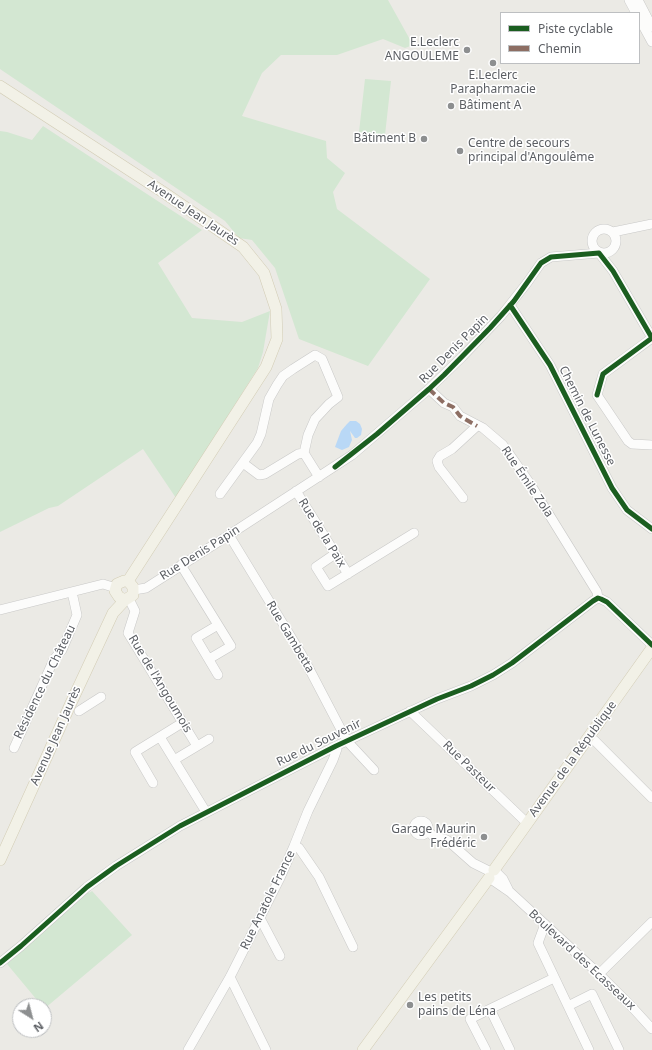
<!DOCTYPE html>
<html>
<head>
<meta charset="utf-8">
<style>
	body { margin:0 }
	#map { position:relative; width:652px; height:1050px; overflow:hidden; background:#ebeae5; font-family:"Noto Sans",sans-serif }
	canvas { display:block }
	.legend { position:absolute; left:500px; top:12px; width:140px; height:52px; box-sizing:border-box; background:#fff; border:1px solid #bdbfc1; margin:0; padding:5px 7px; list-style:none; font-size:12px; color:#5b5e63 }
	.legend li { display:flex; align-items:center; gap:8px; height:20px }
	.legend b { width:20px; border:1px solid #bdbfc1 }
	.north { position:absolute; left:12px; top:998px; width:40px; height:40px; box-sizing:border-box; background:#fff; border:1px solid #bdbfc1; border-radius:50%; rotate:144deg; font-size:11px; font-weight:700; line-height:16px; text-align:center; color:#5b5e63 }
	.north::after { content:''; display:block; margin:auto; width:14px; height:18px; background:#8d8f90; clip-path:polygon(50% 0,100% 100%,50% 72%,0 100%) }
</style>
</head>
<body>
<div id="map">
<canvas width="652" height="1050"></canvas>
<ul class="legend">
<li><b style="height:5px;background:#1b5e20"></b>Piste cyclable</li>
<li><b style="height:5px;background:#8d6e63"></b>Chemin</li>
</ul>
<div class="north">N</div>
</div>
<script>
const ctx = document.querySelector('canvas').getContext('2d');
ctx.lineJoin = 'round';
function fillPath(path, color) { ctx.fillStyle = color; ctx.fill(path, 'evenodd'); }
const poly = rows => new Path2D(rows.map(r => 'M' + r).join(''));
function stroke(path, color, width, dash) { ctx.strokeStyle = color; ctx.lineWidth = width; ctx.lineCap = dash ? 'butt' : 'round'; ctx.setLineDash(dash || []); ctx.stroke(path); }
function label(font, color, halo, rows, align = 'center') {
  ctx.font = font + ' "Noto Sans",sans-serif'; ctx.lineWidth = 3; ctx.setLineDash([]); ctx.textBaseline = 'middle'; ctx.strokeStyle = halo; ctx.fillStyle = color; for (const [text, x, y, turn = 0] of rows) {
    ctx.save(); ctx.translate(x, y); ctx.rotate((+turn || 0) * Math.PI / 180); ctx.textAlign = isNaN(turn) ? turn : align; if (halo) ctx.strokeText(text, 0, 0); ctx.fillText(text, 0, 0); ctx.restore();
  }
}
fillPath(poly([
	[0,0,388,0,413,45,405,48,383,39,337,55,281,55,262,73,242,116,326,141,327,158,345,173,333,192,337,209,430,279,368,366,299,339,275,268,252,240,239,238,225,221,0,69],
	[365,79,391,81,385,135,359,132],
	[43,126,202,230,158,263,192,318,242,322,270,311,263,352,258,368,176,498,143,449,58,506,49,508,0,532,0,131,7,132,32,140],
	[87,891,89,893,92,891,132,935,44,1009,44,1006,42,1006,7,964]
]), '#d3e7d2');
fillPath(poly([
	[350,421,356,421,360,424,362,429,361,435,357,438,355,438,350,431,352,440,349,447,342,450,335,447,341,431,347,424]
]), '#b9d8f6');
const minor = poly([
	[629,0,636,13],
	[638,0,652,27],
	[639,18,652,42],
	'592 241a12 12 0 1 1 24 0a12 12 0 1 1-24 0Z',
	[613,232,652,224],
	[510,305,550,365,612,488,627,510,652,529],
	[429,389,444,403,453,407,460,416,483,428,503,445,529,482,597,592,598,598],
	[597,395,628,441,632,444,652,445],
	[243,463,259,475,265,474,298,454,304,453],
	[296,491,348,574],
	[220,494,257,443,261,434,269,399,277,385,283,376,293,369,315,355,322,359,338,397,329,404,315,419,308,435,304,453,319,477],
	[463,498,439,467,437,461,440,456,452,449,477,426],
	[229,535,302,655,347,741,374,770],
	[335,554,316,567,328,586,414,533],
	[181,565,231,646,209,659],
	[134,590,146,588,229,535,352,455,429,389,462,357,501,316,527,283,541,263,551,257,599,253,613,271,652,338,603,374,597,395],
	[129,599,135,611,128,633,197,746],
	[0,610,103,584,116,588],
	[218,675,196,638,218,625],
	[79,711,101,697],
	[410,711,527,823],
	[160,737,206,812],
	[589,737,594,740,652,798],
	[14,748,54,659,62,650,77,615,72,592],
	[174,760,209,739],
	[153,783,135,752,182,723],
	'414 828a7 7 0 1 1 14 0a7 7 0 1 1-14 0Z',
	[428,831,433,836,447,840,473,863,489,871],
	[294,846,299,848,319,877,353,947],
	[496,872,503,879,508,889],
	[491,879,510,892,599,974,632,1007,652,1029],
	[260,918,280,956],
	[545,924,538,943,589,1050],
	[0,963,21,946,87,887,116,866,180,826,336,746,437,699,471,686,493,675,512,663,593,601,598,598,601,599,607,602,652,645],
	[599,974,652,922],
	[230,977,266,1050],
	[568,1006,592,994,619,1050],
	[188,1050,230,977,280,878,294,846,308,811,333,760,337,749,336,746],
	[486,1050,470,1019,490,1009],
	[510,1050,490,1009,554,978]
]);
const major = poly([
	[0,86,163,192,243,247,264,273,276,309,277,339,266,367,128,581],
	[0,860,71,703,113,613,125,600,133,595,133,587,128,581,124,581,117,584,115,591,119,597,125,600],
	[494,870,652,648],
	[363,1050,489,878]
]);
stroke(minor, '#c8c8c7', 10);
stroke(major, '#d2ccb4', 12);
stroke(minor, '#fcfcfb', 9);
stroke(major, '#f2f1e7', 11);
stroke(poly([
	[429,389,444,403,453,407,460,416,477,426]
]), '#8d6e63', 4, [8, 4]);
stroke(poly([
	[510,305,550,365,612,488,627,510,652,529],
	[335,467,377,434,429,389,444,375,490,328,514,301,541,263,551,257,599,253,613,271,652,338,603,374,597,395],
	[0,963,21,946,87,887,116,866,180,826,336,746,437,699,471,686,493,675,512,663,593,601,598,598,601,599,607,602,652,645]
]), '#1b5e20', 5);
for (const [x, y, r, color] of [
	[467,50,4,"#8d8f90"],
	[493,63,4,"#8d8f90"],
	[451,106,4,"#8d8f90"],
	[424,139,4,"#8d8f90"],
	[460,151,4,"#8d8f90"],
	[484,837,4,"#8d8f90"],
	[410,1005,4,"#8d8f90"]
]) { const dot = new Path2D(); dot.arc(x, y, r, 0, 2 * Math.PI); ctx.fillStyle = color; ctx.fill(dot); stroke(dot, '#fff', 1.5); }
label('12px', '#5b5e63', '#fff', [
	["E.Leclerc",459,43],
	["ANGOULEME",459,57],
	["E.Leclerc",493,76,"center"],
	["Parapharmacie",493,90,"center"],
	["Bâtiment A",459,106,"left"],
	["Bâtiment B",416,139],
	["Centre de secours",468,144,"left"],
	["principal d'Angoulême",468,158,"left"],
	["Garage Maurin",476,830],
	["Frédéric",476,844],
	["Les petits",418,998,"left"],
	["pains de Léna",418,1012,"left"]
], 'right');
label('12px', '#5b5e63', '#fff', [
	["Avenue Jean Jaurès",193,213,34],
	["Rue Denis Papin",454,349,-45],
	["Chemin de Lunesse",587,416,63],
	["Rue Émile Zola",527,482,56],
	["Rue de la Paix",322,533,58],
	["Rue Denis Papin",200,553,-32],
	["Rue Gambetta",290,637,59],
	["Résidence du Château",45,682,-64],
	["Rue de l'Angoumois",160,684,59],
	["Avenue Jean Jaurès",56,736,-66],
	["Rue du Souvenir",319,743,-26],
	["Avenue de la République",573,759,-54],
	["Rue Pasteur",469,767,44],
	["Rue Anatole France",268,900,-64],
	["Boulevard des Ecasseaux",582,960,43]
]);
</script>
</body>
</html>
